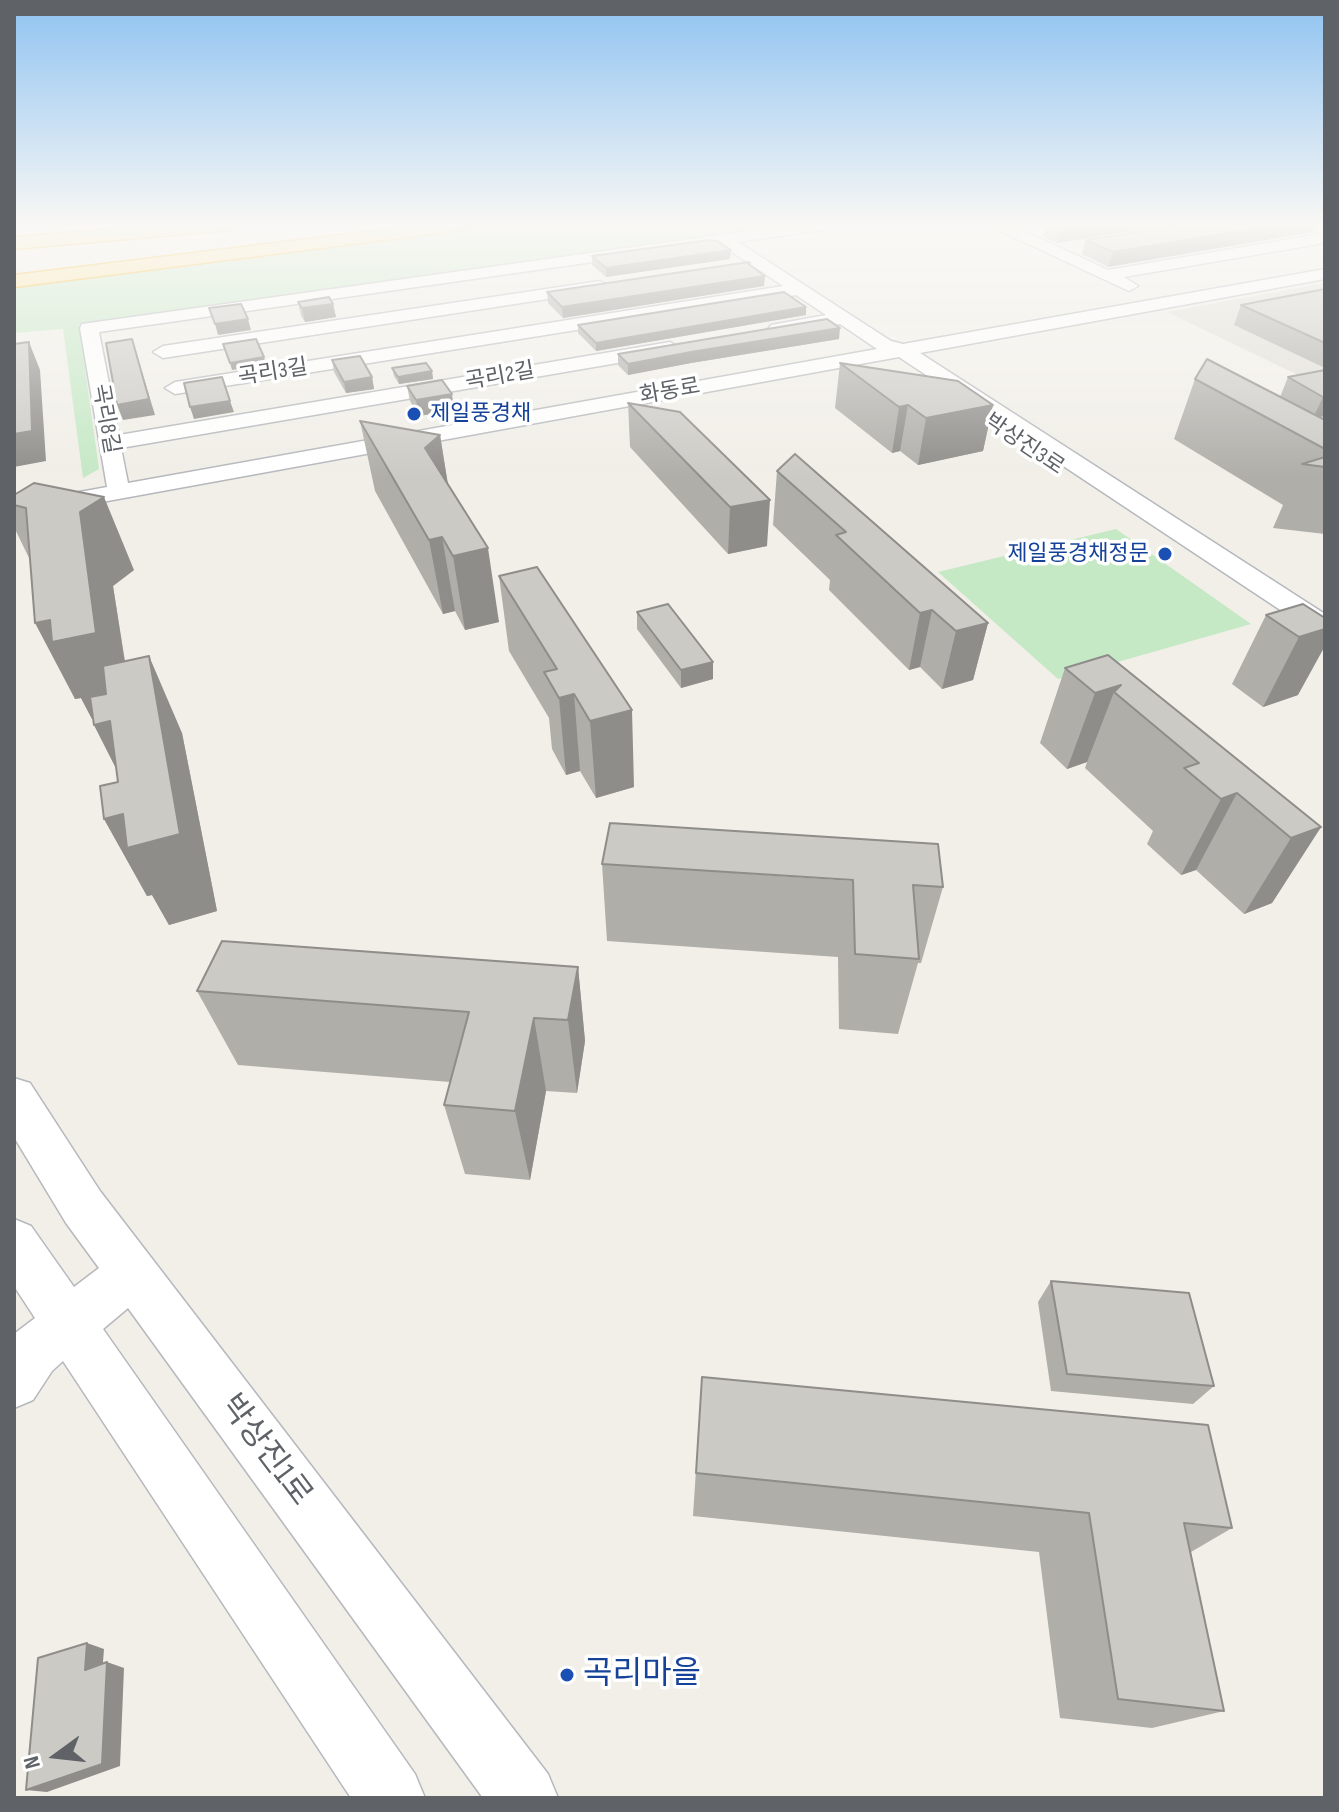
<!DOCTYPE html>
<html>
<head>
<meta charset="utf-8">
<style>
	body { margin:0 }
	#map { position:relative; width:1339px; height:1812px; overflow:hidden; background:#f1efe8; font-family:"Sofia Sans Condensed",sans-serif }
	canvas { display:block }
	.frame { position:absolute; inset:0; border:16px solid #5f6368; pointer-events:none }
	.north { position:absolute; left:16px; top:1716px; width:80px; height:80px; -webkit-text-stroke:6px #fff; paint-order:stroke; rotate:255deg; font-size:22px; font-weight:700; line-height:32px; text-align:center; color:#5f6368 }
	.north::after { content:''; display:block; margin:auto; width:28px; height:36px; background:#5f6368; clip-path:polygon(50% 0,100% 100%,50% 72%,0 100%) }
</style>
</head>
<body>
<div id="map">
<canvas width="1339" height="1812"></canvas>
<div class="frame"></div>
<div class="north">N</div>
</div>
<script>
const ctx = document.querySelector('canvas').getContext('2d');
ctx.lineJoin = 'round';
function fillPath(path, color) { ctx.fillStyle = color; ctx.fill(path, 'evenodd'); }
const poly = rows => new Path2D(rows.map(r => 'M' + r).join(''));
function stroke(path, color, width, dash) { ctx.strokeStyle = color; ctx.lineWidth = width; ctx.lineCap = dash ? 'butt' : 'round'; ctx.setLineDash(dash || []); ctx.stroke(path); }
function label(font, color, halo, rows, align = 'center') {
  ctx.font = font + ' "Sofia Sans Condensed","Noto Sans KR",sans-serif'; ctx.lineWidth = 7; ctx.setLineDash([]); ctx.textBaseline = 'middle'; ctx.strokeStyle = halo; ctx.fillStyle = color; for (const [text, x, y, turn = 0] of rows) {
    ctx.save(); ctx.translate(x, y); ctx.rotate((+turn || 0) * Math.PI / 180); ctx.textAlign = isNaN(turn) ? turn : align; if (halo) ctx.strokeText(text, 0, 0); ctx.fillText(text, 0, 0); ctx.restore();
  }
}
fillPath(poly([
	[1325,283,1325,388,1167,312]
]), '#e1ded6');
fillPath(poly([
	[498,225,800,225,79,325,99,469,83,478,63,329,14,333,14,284],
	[1116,529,1251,624,1058,679,938,572]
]), '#c5e8c5');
const minor = poly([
	[791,225,830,225,822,230,738,242,891,341,903,344,1325,269,1325,279,920,353,1325,614,1325,636,1315,633,899,357,14,518,14,504,107,487,80,328,82,324,791,225],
	[720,244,783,286,175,382,165,388,175,394,796,295,826,315,771,325,768,329,771,333,778,335,840,324,877,349,128,483,121,448,670,354,680,348,670,342,119,435,99,332,720,244],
	[998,225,1012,225,1108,270,1325,233,1325,243,1124,277,1138,286,1129,291,998,230,998,225],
	[600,281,609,286,606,290,163,358,153,352,163,346,600,281],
	[14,1078,30,1083,100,1191,548,1774,558,1798,483,1798,128,1308,103,1329,415,1774,425,1798,351,1798,63,1361,52,1371,33,1400,14,1408,14,1334,35,1318,14,1286,14,1219,31,1226,74,1287,99,1268,66,1223,14,1137,14,1078]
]);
const highway = poly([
	[169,225,240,225,231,230,14,249,14,237,169,225],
	[422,225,472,225,463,230,14,287,14,275,422,225]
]);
stroke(minor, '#b5b8bc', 3);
stroke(highway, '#f9ab00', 3);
fillPath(minor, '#fff');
fillPath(highway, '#fde293');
fillPath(poly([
	[1045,225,1169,225,1057,243,1043,236],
	[1182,225,1315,225,1312,232,1108,267,1082,254,1086,240],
	[592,256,730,259,606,277,592,265],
	[764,286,563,318,548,303,547,292],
	[1325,289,1325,368,1234,325,1241,305],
	[298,302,333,304,336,317,305,322,301,316],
	[806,315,596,351,578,333,578,325],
	[839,339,691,363,628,375,618,365,618,354],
	[332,360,372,377,374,389,346,393,334,372],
	[840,363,993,405,983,451,918,465,900,451,892,453,835,408],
	[392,368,432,371,433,379,399,384,394,376],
	[1325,370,1325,416,1320,417,1325,420,1325,534,1273,528,1283,505,1174,439,1195,379,1280,397,1288,377],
	[407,386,454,410,419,416,410,401],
	[628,403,767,546,728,554,630,447],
	[360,421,440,435,448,484,499,622,465,630,455,611,443,614,375,491],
	[777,471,988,623,973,680,942,689,920,667,909,670,829,590,830,580,773,525],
	[14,495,134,570,113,586,125,661,182,733,217,911,169,925,152,895,147,896,104,819,118,782,116,768,94,725,93,719,92,719,81,698,75,699,30,560,14,527],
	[499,576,634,787,596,798,580,771,566,775,552,749,549,718,509,651],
	[1303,604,1298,695,1263,707,1232,684,1266,615],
	[637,612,713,662,713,679,681,688,637,629],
	[1108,655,1321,827,1272,903,1244,914,1196,870,1181,875,1147,844,1153,831,1085,768,1087,762,1067,769,1040,743,1065,668],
	[602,864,943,887,921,963,918,963,898,1034,839,1029,838,957,607,941],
	[578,967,585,1041,577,1093,546,1091,530,1180,465,1174,444,1105,450,1082,238,1065,197,991],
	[1051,1281,1214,1386,1193,1404,1051,1391,1038,1302],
	[702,1377,1232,1528,1191,1552,1224,1711,1152,1728,1060,1718,1039,1552,693,1516]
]), '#afaea9');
fillPath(poly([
	[1086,225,1169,225,1057,243,1061,229],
	[1278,225,1315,225,1312,232,1108,267,1113,252],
	[731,250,730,259,606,277,606,268],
	[765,276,764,286,563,318,562,307],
	[333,304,336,317,305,322,302,308],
	[806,307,806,315,596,351,596,343],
	[248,319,251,330,218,335,215,324],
	[840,328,839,339,691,363,628,375,628,364,691,352],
	[132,339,155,415,123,420,117,405],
	[29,342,40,370,46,461,14,467,14,434],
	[264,357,266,365,232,370,230,363],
	[432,371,433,379,399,384,398,377],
	[372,377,374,389,346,393,344,382],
	[452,394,454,410,419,416,416,400],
	[1325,396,1325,416,1313,418,1323,397],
	[230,401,234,412,194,419,190,407],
	[908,405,900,451,892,453,899,407],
	[993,405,983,451,918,465,926,418],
	[440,435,451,505,425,448],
	[104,497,134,570,113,586,132,709,92,719,81,698,75,699,35,623,80,512],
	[770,500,767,546,728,554,730,507],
	[442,537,455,611,443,614,429,540],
	[488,548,499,622,465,630,453,556],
	[932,610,920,667,909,670,920,613],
	[988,623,973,680,942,689,956,631],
	[1325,629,1325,646,1298,695,1263,707,1299,637],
	[149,656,182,733,217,911,169,925,152,895,147,896,104,819,123,814],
	[713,662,713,679,681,688,681,670],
	[1121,685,1114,692,1087,762,1067,769,1095,693],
	[574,694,580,771,566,775,559,698],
	[632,710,634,787,596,798,590,721],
	[110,721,133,802,94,725],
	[1237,793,1196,870,1181,875,1221,799],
	[1321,827,1272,903,1244,914,1291,838],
	[578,967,585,1041,577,1093,568,1020],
	[534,1018,546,1091,530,1180,515,1111],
	[87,1643,104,1649,102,1675,85,1670],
	[107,1662,124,1668,120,1766,47,1792,26,1790]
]), '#8f8d8a');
const building = poly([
	[1052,225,1086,225,1061,229,1052,225],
	[1182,225,1278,225,1113,252,1086,240,1182,225],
	[709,240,717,241,731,250,606,268,592,256,709,240],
	[749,262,750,263,747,263,765,276,562,307,547,292,749,262],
	[1325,289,1325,343,1241,305,1325,289],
	[784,292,806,307,596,343,578,325,784,292],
	[329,297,333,304,302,308,298,302,329,297],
	[241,304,248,319,215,324,209,308,241,304],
	[827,319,840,328,691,352,628,364,618,354,827,319],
	[132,339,149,399,117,405,106,343,132,339],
	[256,339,264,357,230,363,223,344,256,339],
	[29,342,32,431,14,434,14,344,29,342],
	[360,356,372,377,344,382,332,360,360,356],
	[1207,359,1325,420,1325,449,1195,379,1207,359],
	[426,363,432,371,398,377,392,368,426,363],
	[840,363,958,381,993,405,926,418,908,405,899,407,840,363],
	[1325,370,1325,396,1323,397,1288,377,1325,370],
	[222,377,230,401,190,407,184,383,222,377],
	[442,380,452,394,416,400,407,386,442,380],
	[628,403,680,412,770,500,730,507,628,403],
	[360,421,440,435,425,448,488,548,453,556,442,537,429,540,360,421],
	[795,454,988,623,956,631,932,610,920,613,836,535,846,532,777,471,795,454],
	[1325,457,1325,467,1302,464,1325,457],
	[34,483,104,497,80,512,96,633,52,642,50,620,35,623,26,508,14,505,14,495,34,483],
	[537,567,632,710,590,721,574,694,559,698,544,672,557,669,499,576,537,567],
	[668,604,713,662,681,670,637,612,668,604],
	[1303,604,1325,618,1325,629,1299,637,1266,615,1303,604],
	[1108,655,1321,827,1291,838,1237,793,1221,799,1184,768,1199,763,1114,692,1121,685,1095,693,1065,668,1108,655],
	[149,656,180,834,127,848,123,814,104,819,100,786,118,782,110,721,94,725,90,697,106,694,103,666,149,656],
	[610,823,938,844,943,887,913,885,919,959,855,954,853,880,602,864,610,823],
	[222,941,578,967,568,1020,534,1018,515,1111,444,1105,469,1012,197,991,222,941],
	[1051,1281,1189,1293,1214,1386,1067,1374,1051,1281],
	[702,1377,1208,1425,1232,1528,1184,1523,1224,1711,1118,1699,1089,1513,696,1473,702,1377],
	[87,1643,85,1670,107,1662,102,1764,26,1790,38,1658,87,1643]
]);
fillPath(building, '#cccac5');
stroke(building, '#8f8d8a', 2);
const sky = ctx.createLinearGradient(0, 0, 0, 478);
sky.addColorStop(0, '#8fc3f1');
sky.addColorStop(0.47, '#f9f8f5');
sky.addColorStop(1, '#f9f8f500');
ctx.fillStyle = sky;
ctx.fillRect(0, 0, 1339, 478);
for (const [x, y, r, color] of [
	[414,414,8,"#1a4fb4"],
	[1165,554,8,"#1a4fb4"],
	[567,1675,8,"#1a4fb4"]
]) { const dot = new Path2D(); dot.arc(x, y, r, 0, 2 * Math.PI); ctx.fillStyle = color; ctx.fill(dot); stroke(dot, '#fff', 3); }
label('22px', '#5f6368', '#fff', [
	["곡리3길",273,373,-9],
	["곡리2길",500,377,-10],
	["화동로",670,392,-10],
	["곡리8길",105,419,80],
	["박상진3로",1024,445,34]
]);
label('22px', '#164399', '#fff', [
	["제일풍경채",430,414],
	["제일풍경채정문",1149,554,"right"]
], 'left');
label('32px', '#5f6368', '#fff', [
	["박상진1로",265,1451,53]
]);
label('32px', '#164399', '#fff', [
	["곡리마을",583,1675]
], 'left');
</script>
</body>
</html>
